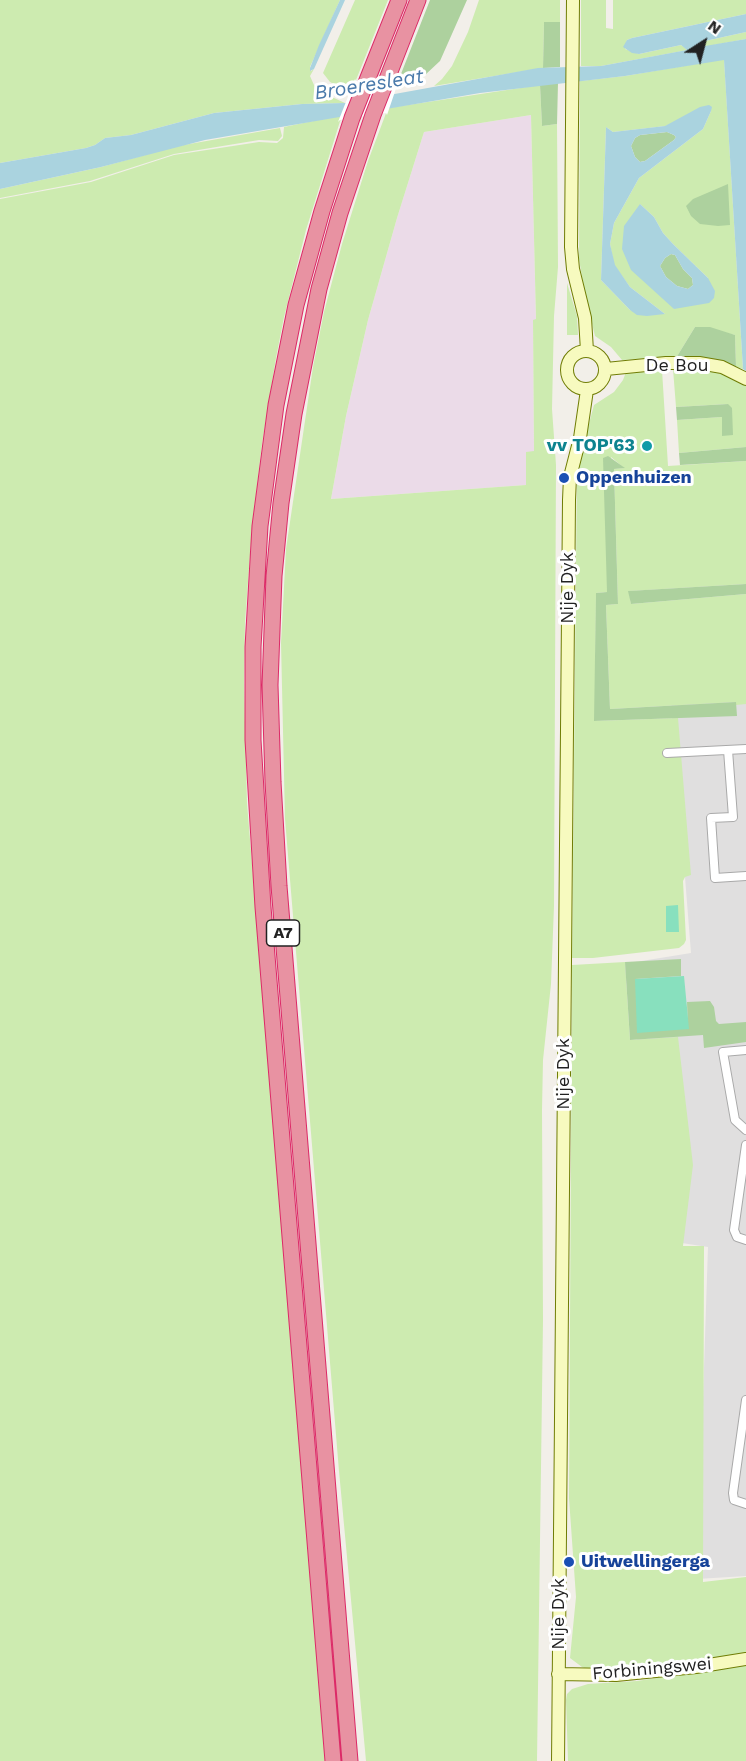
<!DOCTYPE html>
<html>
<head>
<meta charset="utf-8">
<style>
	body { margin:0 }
	#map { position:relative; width:746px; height:1761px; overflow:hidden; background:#f2efe9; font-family:"Work Sans",sans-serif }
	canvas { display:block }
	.north { position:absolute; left:674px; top:12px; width:60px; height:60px; -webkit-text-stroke:4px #fff; paint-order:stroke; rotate:36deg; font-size:16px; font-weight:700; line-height:24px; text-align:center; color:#222 }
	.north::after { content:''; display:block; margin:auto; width:21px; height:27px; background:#222; clip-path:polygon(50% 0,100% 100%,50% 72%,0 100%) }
</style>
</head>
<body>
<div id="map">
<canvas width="746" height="1761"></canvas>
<div class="north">N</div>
</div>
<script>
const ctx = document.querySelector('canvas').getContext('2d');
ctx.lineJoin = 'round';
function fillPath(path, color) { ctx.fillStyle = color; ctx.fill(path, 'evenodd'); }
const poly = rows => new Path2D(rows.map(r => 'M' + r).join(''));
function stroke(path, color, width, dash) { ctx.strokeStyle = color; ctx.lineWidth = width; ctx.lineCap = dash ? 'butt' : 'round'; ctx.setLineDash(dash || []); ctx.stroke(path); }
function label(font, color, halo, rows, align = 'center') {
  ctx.font = font + ' "Work Sans",sans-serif'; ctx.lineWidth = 6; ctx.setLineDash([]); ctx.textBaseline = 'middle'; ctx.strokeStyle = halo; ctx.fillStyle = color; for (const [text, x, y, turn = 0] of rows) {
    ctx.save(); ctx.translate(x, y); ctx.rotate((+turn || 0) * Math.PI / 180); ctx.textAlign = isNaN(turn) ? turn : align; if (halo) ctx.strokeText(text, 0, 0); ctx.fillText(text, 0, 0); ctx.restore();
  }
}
fillPath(poly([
	[746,694,746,1576,697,1579,708,1247,675,1242,623,964,691,953,671,700]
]), '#e0dfdf');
fillPath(poly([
	[531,115,536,320,533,320,534,452,526,452,526,485,331,499,346,416,368,320,397,218,424,132]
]), '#ebdbe8');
fillPath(poly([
	[0,0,340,0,310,67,311,71,314,69,310,76,314,85,323,93,345,103,302,104,214,113,131,135,105,138,95,145,86,148,0,163],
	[355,0,388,0,354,85,344,89,330,82,323,73],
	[479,0,560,0,560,22,544,22,543,68,434,86,442,79,452,66,468,32],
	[581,0,606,0,606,28,613,29,613,0,746,0,746,14,632,38,627,40,625,49,639,54,681,45,688,50,601,66,581,66],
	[746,32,746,39,698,48,705,41],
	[724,59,743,369,736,367,735,335,695,327,676,358,622,360,611,347,595,336,585,295,579,259,580,81,625,76],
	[711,111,703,129,639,178,614,223,610,244,614,265,630,287,665,314,630,310,601,280,606,127,613,132,666,126],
	[640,204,654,217,663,233,673,244,708,278,674,309],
	[540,85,542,126,557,124,558,267,554,316,552,409,556,465,554,906,551,984,543,1060,542,1110,543,1320,537,1761,366,1761,339,1471,285,819,281,643,286,549,313,367,324,312,342,244,368,161,388,108],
	[531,115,536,319,533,320,534,451,526,452,526,485,331,499,346,416,368,320,397,218,424,132],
	[342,115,306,230,284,317,276,358,262,444,252,528,245,622,244,683,247,803,326,1761,0,1761,0,199,91,182,174,155,259,142,277,143,283,138,284,127],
	[280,128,282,136,278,141,259,140,174,154,90,181,0,198,0,189,101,167,178,146],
	[567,283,577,316,578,335,567,335],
	[673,369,705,369,724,372,746,383,746,447,679,453,677,420,722,417,728,404,676,407],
	[662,370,668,466,746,461,746,584,629,591,631,604,746,594,746,704,736,705,736,702,610,709,606,605,618,604,614,469,624,468,611,457,607,592,596,593,595,721,678,718,691,875,685,877,683,881,686,940,684,944,679,948,593,958,572,958,577,468,594,405,614,392,623,380,626,372],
	[625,962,630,1040,678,1037,693,1165,683,1246,704,1246,703,1582,746,1577,746,1655,670,1668,592,1671,582,1667,570,1658,576,1597,569,1498,572,965],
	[746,1664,746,1761,568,1761,566,1700,567,1694,572,1689,588,1684,637,1681]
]), '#cdebb0');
fillPath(poly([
	[430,0,467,0,440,61,425,75,399,79],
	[544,22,560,22,560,67,543,68],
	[558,83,557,124,542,126,540,85],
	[667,132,674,135,676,137,674,140,645,161,640,162,635,157,631,146,635,138,640,135],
	[728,184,730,225,718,226,700,224,691,216,686,206,693,199],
	[671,254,675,255,683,269,692,278,693,285,688,289,677,286,666,277,660,266,665,258],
	[695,327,710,327,735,335,736,367,717,360,676,358],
	[728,404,732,408,733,435,722,436,722,417,677,420,676,407],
	[746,447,746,461,680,465,679,453],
	[608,456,625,468,614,469,618,604,606,605,610,709,736,702,737,716,594,721,596,593,607,592,603,458],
	[746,584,746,594,631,604,628,591],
	[681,959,681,976,635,979,688,1029,687,1002,710,1001,714,1007,716,1021,719,1024,746,1022,746,1042,704,1048,703,1035,630,1040,625,962]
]), '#add19e');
fillPath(poly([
	[678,905,679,932,666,932,666,906],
	[684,976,689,1029,637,1033,635,979]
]), '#88e0be');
fillPath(poly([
	[340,0,345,0,314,69,310,71,310,68,319,45],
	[746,14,746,32,705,41,699,47,746,39,746,371,743,369,724,60,625,76,480,93,205,140,101,167,0,189,0,163,86,148,95,145,105,138,131,135,214,113,302,104,345,103,538,68,601,66,687,50,681,45,639,54,632,53,623,47,627,40,632,38],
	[709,105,712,107,711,111,703,129,639,178,614,223,610,244,615,265,630,287,665,314,647,316,637,315,630,310,601,280,606,127,613,132,665,126,700,107],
	[667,132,674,135,676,137,674,140,645,161,640,162,635,157,631,146,635,138,640,135],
	[640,204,654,217,663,233,673,244,708,278,715,291,714,298,709,303,674,309,631,270,622,249,624,226],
	[671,254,675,255,683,269,692,278,693,285,688,289,677,286,666,277,660,266,665,258]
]), '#aad3df');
fillPath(poly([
	[402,71,387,115,386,113,340,120,338,122,355,79,356,81,401,74]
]), '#fff');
const street = poly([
	[728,750,733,817,711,818,715,878,746,876],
	[667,753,746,749],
	[746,1050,723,1052,735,1120,746,1130],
	[746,1145,734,1230,737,1237,746,1240],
	[746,1400,733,1493,734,1500,746,1504]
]);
const secondary = poly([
	[573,0,571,247,573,269,585,318,587,351],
	'567 370a19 19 0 1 1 38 0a19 19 0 1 1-38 0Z',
	[606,369,666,363,699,363,722,367,746,379],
	[558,1674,616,1675,696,1667,746,1659],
	[558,1761,569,500,570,477,580,438,587,390]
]);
const highway = poly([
	[333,1761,263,907,253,740,253,647,260,526,276,405,296,305,322,211,352,118,399,0],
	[350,1761,279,886,273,782,270,685,274,576,281,503,294,414,319,289,340,213,373,115,418,0]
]);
stroke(street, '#a9a9a9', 10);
stroke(secondary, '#707d05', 14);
stroke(highway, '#dc2a67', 17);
stroke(street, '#fff', 8);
stroke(secondary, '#f7fabf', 12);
stroke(highway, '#e892a2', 15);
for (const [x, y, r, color] of [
	[647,446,6,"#0f9aa8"],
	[564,478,6,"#1a4fb4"],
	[569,1562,6,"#1a4fb4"]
]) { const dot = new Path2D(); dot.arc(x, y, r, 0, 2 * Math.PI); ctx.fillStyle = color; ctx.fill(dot); stroke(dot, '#fff', 2); }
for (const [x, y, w] of [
	[283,933,33]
]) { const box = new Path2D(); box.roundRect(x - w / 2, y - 13, w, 26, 4.5); ctx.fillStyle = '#fff'; ctx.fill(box); stroke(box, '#222', 1.5); }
label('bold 16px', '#222', null, [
	["A7",283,933]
]);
label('18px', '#222', '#fff', [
	["De Bou",677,366],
	["Nije Dyk",568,588,-90],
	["Nije Dyk",564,1074,-90],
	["Nije Dyk",559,1614,-90],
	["Forbiningswei",652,1669,-5]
]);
label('bold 18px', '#0d838f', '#fff', [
	["vv TOP'63",635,446]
], 'right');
label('bold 18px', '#164399', '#fff', [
	["Oppenhuizen",576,478],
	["Uitwellingerga",581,1562]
], 'left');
label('italic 20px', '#4a7aab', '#fff', [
	["Broeresleat",369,85,-9]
]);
</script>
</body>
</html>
